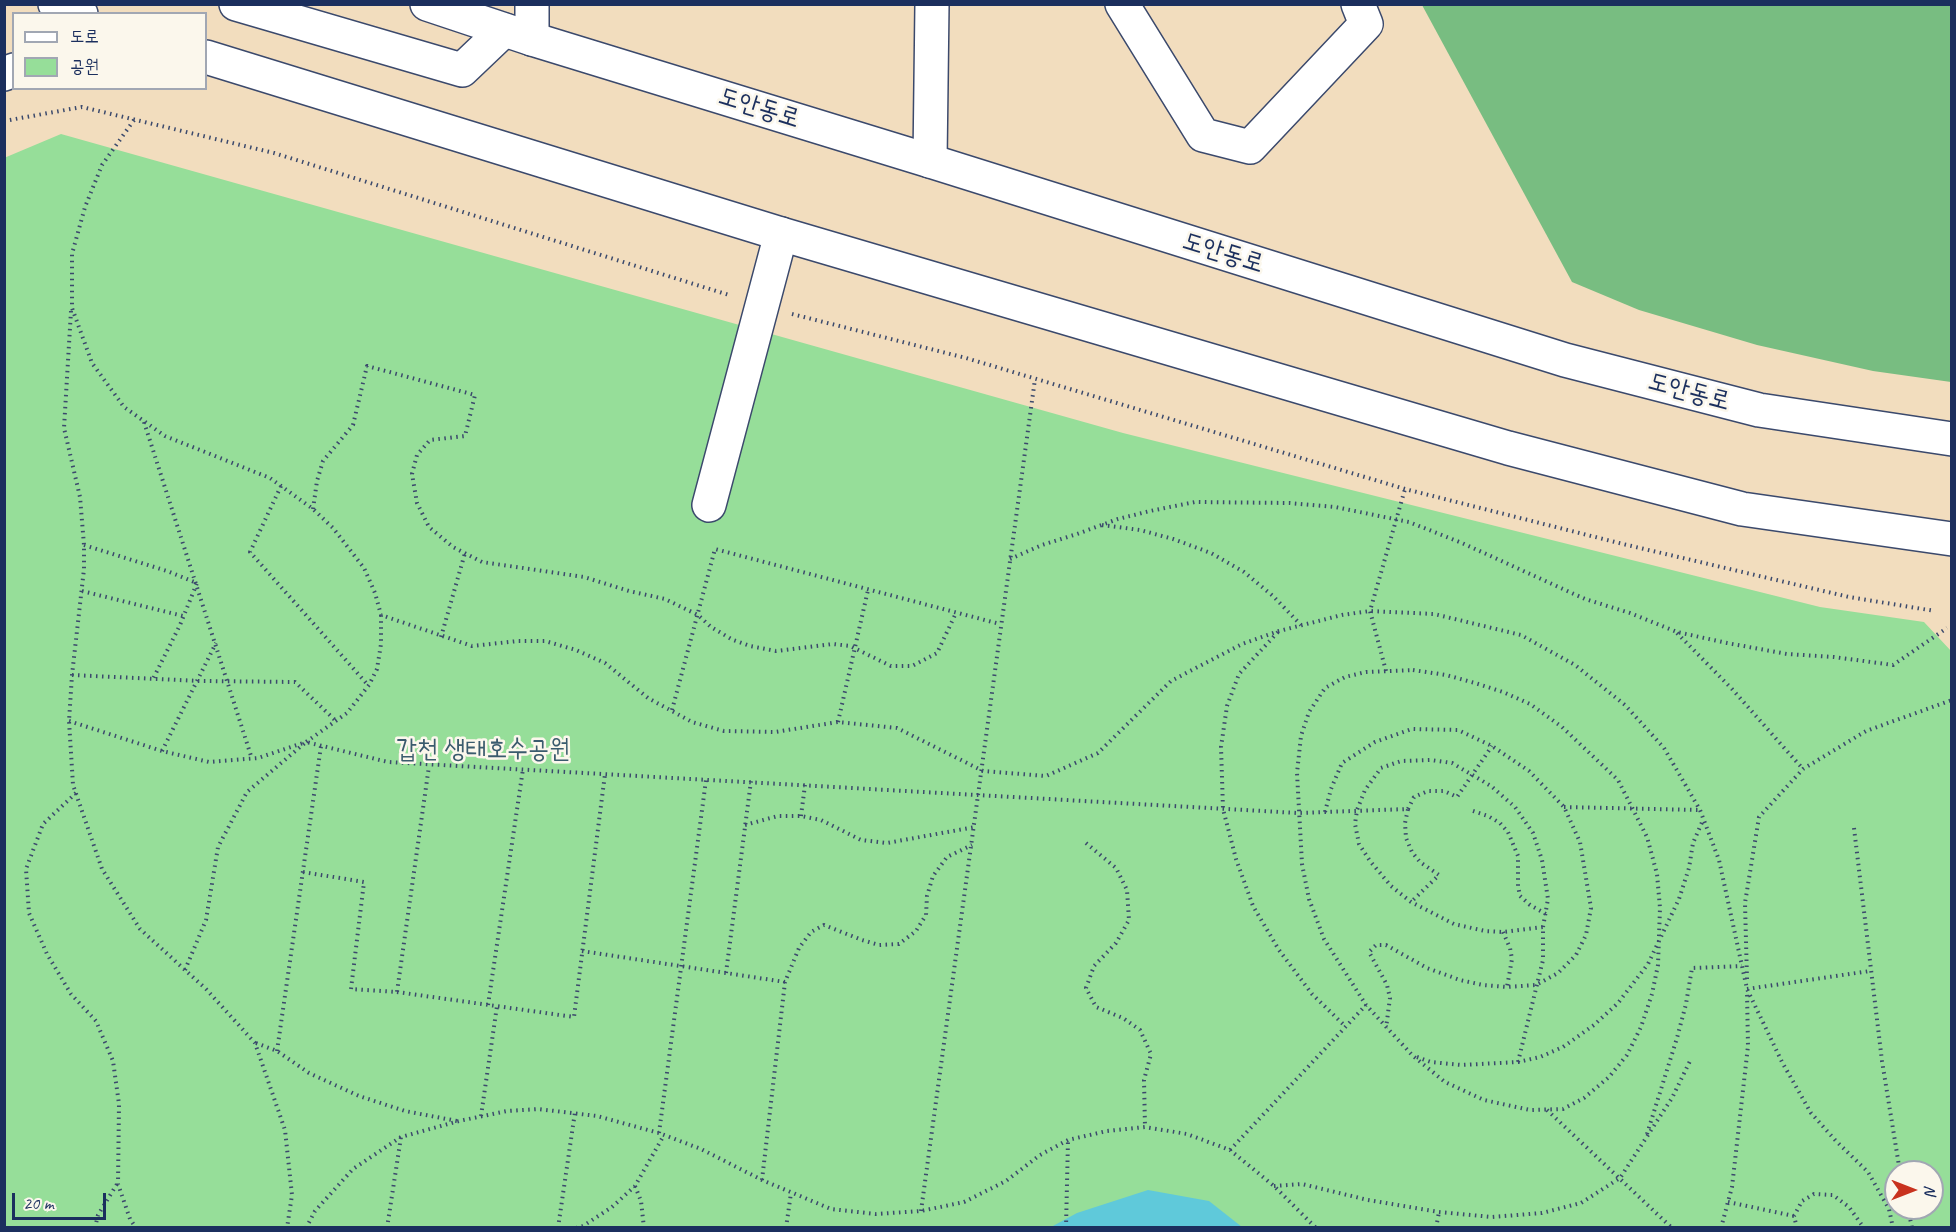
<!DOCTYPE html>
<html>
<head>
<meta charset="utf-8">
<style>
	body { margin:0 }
	#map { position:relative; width:1956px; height:1232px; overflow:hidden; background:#f2ddbe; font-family:Caveat,"Poor Story",sans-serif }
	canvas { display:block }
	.frame { position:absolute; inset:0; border:6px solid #1b2f5e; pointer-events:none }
	.legend { position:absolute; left:12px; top:12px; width:195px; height:78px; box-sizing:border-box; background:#fbf7ec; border:2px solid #a1a7b3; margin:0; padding:8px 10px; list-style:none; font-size:18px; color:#1b2f5e }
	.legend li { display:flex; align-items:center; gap:12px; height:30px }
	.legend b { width:30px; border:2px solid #a1a7b3 }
	.north { position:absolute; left:1884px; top:1160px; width:60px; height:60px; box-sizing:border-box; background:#fbf7ec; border:2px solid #a1a7b3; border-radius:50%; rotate:90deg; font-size:16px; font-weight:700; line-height:24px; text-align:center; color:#1b2f5e }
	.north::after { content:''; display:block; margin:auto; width:21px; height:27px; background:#c8321e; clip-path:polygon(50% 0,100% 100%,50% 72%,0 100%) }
	.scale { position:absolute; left:12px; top:1193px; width:94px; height:27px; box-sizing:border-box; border:3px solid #1b2f5e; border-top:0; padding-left:8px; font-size:18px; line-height:21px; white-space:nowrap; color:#1b2f5e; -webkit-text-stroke:4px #fbf7ec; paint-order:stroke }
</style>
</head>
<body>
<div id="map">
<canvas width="1956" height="1232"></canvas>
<div class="frame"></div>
<ul class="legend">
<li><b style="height:8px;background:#fff"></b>도로</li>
<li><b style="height:16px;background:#96de99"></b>공원</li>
</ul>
<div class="north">N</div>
<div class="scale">20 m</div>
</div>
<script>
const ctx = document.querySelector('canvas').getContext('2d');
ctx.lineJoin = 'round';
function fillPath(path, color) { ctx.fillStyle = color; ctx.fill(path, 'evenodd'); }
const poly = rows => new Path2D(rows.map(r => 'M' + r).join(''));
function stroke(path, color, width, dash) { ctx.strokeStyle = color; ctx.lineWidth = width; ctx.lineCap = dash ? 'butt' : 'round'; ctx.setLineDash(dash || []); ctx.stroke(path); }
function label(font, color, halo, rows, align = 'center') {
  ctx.font = font + ' Caveat,"Poor Story",sans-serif'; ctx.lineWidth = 5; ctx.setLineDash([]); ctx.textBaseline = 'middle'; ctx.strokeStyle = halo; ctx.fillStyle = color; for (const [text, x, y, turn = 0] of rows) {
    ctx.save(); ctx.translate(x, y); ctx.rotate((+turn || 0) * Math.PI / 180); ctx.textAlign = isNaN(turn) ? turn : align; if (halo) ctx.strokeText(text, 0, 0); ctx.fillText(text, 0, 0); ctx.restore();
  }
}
fillPath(poly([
	[61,134,1123,433,1820,607,1924,622,1952,652,1951,1227,5,1227,4,158],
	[1896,1172,1932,1172,1932,1208,1896,1208]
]), '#96de99');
fillPath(poly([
	[1422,5,1951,5,1951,382,1873,371,1757,345,1639,310,1572,282]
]), '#78bd81');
fillPath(poly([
	[1148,1190,1209,1201,1242,1227,1051,1227,1077,1213]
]), '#5fc9da');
const minor = poly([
	[236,4,462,70,504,30],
	[1122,4,1203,135,1250,147,1366,24,1358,4],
	[532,39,532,4],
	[4,74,14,70],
	[930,161,932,4],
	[709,505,781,234]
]);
const major = poly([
	[55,4,81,14],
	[427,4,532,39,930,161,1565,360,1759,410,1952,439],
	[206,57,781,234,1508,448,1742,509,1952,539]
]);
stroke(minor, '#3b496c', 36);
stroke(major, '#3b496c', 36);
stroke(poly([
	[134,120,102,165,85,207,72,254,72,308,92,363,124,407,165,436,270,478,313,509,333,528,364,568,375,593,381,615,472,646,518,641,545,641,576,650,605,663,648,698,692,722,724,731,775,732,838,722,897,728,983,771,1046,776,1098,753,1171,681,1242,644,1279,631,1342,615,1370,611,1434,614,1521,635,1575,665,1625,705,1664,748,1700,810,1719,860,1747,989,1782,1062,1811,1113,1836,1141,1868,1172,1889,1209,1893,1228],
	[4,121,82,107,274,153,729,295],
	[71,311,64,428,80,497,84,545,84,569,72,675,69,721,73,785,102,869,140,929,206,989,255,1043,285,1130,292,1195,287,1228],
	[792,314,966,358,1405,489,1623,544,1849,597,1935,611],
	[144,422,252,759],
	[281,486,250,552,368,685],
	[313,509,317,481,323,461,353,425,367,366,475,395,465,436,430,440,417,455,412,474,417,503,429,527,453,547,482,562,584,577,629,591,665,599,698,615,711,627,733,640,750,646,776,651,833,644,850,646,891,666,912,666,937,653,956,613],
	[1102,525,1140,530,1173,539,1211,553,1244,572,1273,596,1301,625],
	[84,545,167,571,197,583,180,625,153,679],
	[1010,559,1042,545,1077,534,1118,519,1150,511,1195,502,1289,503,1335,507,1409,522,1462,543,1585,599,1630,613,1677,632,1727,643,1787,654,1834,657,1893,665,1947,628],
	[82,591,183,616],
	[1278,632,1239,674,1227,706,1221,747,1223,809,1236,859,1253,906,1279,950,1312,994,1345,1026],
	[1677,633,1732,689,1803,769],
	[441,637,465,553],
	[1413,670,1446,675,1475,683,1503,692,1530,704,1562,727,1618,780,1647,837,1657,874,1660,908,1658,965,1652,994,1641,1027,1627,1055,1609,1077,1584,1098,1563,1109,1530,1110,1484,1100,1445,1082,1413,1056,1366,1005,1324,939,1309,899,1302,864,1297,773,1301,736,1309,712,1325,688,1345,677,1366,672,1413,670],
	[1386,671,1370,611,1405,489],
	[72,675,200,681,295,682,336,721],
	[672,710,715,549,1000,624],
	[69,721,162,751,209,762,258,758,306,742,347,713,369,685,377,669,381,644,381,615],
	[838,722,868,590],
	[162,751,216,643],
	[76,793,43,824,26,869,29,913,47,954,71,994,96,1021,113,1061,119,1104,118,1184,130,1219,136,1228],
	[1564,807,1699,810],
	[1408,809,1414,797,1428,791,1444,791,1457,797,1492,746],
	[1473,811,1488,816,1500,823,1508,832,1518,856,1518,886,1520,896,1530,905,1546,914],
	[1325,812,1331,789,1342,763,1375,742,1412,729,1458,730,1492,746,1529,771,1564,807,1580,842,1591,908,1586,935,1576,955,1558,973,1536,985,1507,987,1483,985,1460,980,1427,968,1386,945,1376,945,1369,952,1387,985,1390,998,1386,1028],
	[801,816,805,785],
	[745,825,778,816,801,816,821,820,861,840,887,843,975,827],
	[1854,828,1882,1061,1900,1172],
	[1086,843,1116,868,1127,890,1129,920,1116,943,1094,966,1086,988,1096,1007,1123,1018,1140,1030,1151,1054,1144,1080,1145,1127],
	[303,872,364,882,351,989,397,992,429,766],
	[1503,932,1510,948,1512,959,1507,987],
	[582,951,785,982],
	[185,970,206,920,218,847,247,792,306,742,388,762,1298,813,1408,809,1405,823,1406,838,1412,852,1420,862,1439,875,1411,902],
	[726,973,751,781],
	[1747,979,1745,903,1759,817,1803,769,1866,731,1952,700],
	[1747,989,1870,971],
	[397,992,574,1017,605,774],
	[488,1005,523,769],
	[256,1043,277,1051,309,1073,359,1096,405,1111,457,1121],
	[277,1051,321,746],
	[1417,1057,1431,1062,1461,1065,1518,1062,1540,1057,1563,1047,1594,1025,1618,1003,1648,964,1679,899,1689,868,1693,843,1703,820],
	[1518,1062,1543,960,1543,927,1548,899,1542,860,1533,833,1515,807,1491,786,1452,763,1431,760,1401,761,1381,768,1365,790,1357,810,1355,824,1359,844,1370,861,1391,886,1411,902,1454,924,1485,931,1503,932,1543,927],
	[1547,1110,1672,1228],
	[481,1116,497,1006],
	[659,1133,706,780],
	[1647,1134,1677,1038,1686,1004,1692,968,1742,966],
	[1230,1150,1366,1005],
	[762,1180,785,982,799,948,811,932,824,925,862,940,879,945,899,944,916,931,926,915,927,896,933,876,947,857,972,845],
	[635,1186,641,1201,644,1228],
	[1274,1186,1302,1184,1368,1200,1439,1212,1492,1217,1542,1213,1581,1203,1620,1178,1672,1098,1690,1061],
	[1728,1202,1794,1216],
	[1908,1208,1912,1228],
	[921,1211,1035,379],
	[95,1228,98,1215,117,1184],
	[306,1228,315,1211,353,1169,401,1137,459,1121,507,1111,538,1109,597,1116,659,1133,701,1149,762,1180,831,1209,876,1214,921,1211,964,1202,1006,1181,1040,1155,1068,1140,1107,1131,1145,1127,1187,1134,1230,1150,1274,1186,1316,1228],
	[387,1228,401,1137],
	[463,1228,477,1228],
	[558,1228,575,1112],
	[576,1228,583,1226,612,1207,635,1186,664,1135],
	[786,1228,791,1193],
	[1066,1228,1068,1140],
	[1436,1228,1439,1212],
	[1721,1228,1732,1187,1748,1046,1747,992],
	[1797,1228,1794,1216,1802,1201,1814,1194,1833,1195,1849,1207,1864,1228]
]), '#3b496c', 4, [1.5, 4.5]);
stroke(minor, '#fff', 33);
stroke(major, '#fff', 33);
label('26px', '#1b2f5e', '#fbf7ec', [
	["도안동로",759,108,17],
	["도안동로",1223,253,17],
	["도안동로",1689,392,15]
]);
label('26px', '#3a5b6d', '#fbf7ec', [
	["갑천 생태호수공원",483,750]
]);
</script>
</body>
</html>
